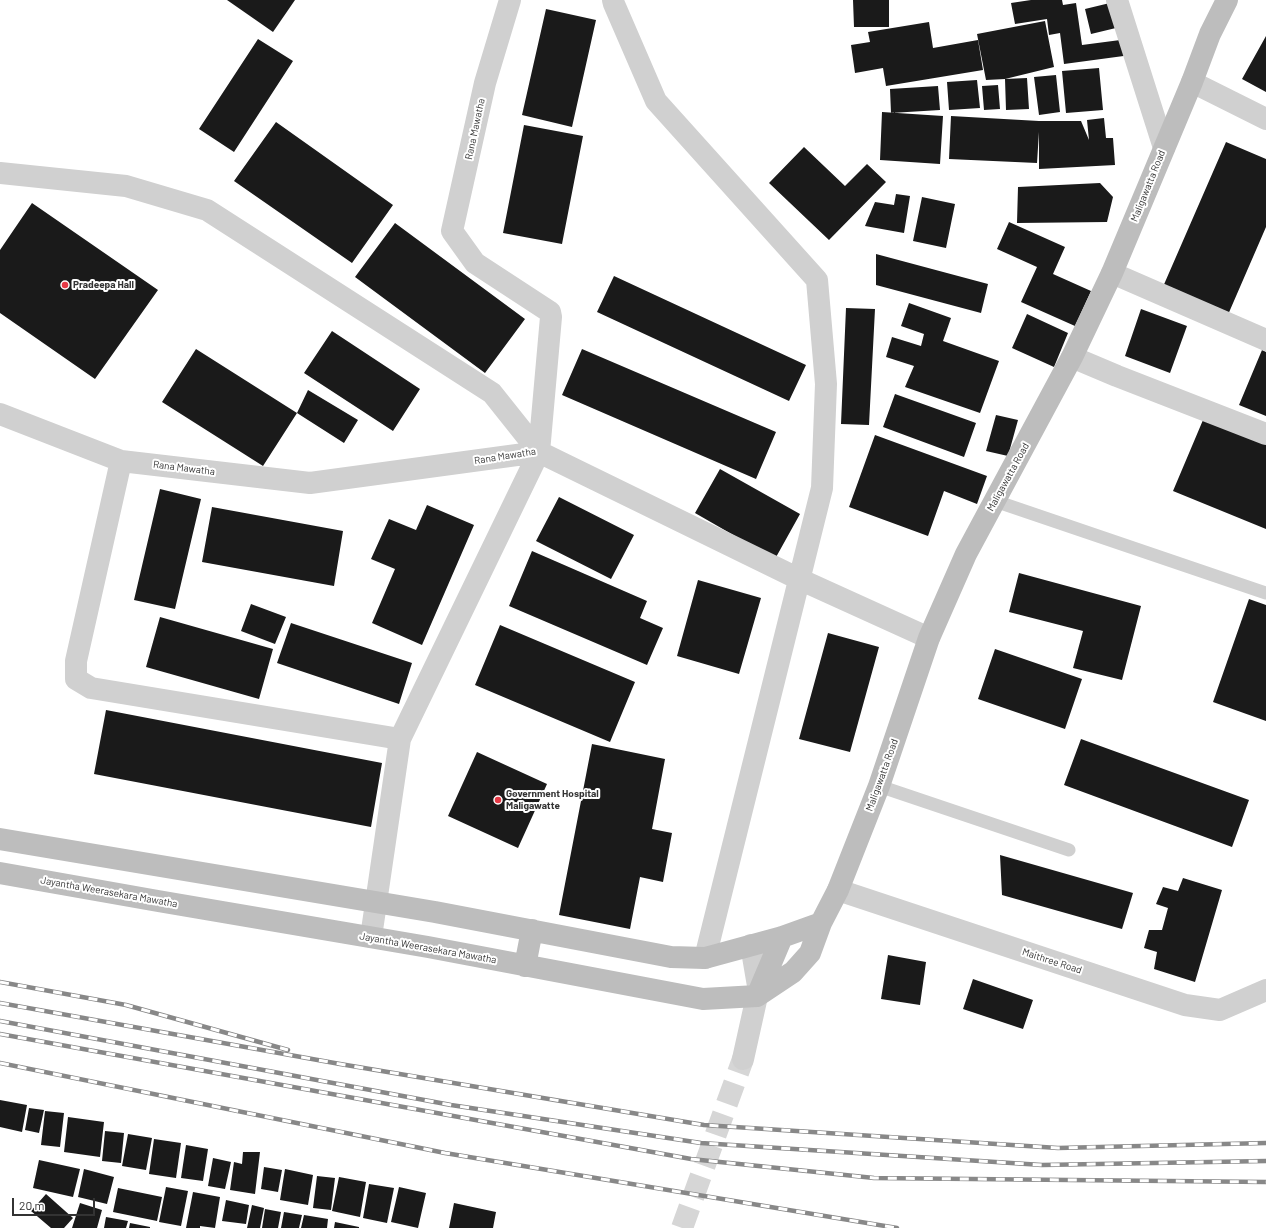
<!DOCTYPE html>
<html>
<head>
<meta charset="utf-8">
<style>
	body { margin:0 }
	#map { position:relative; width:1266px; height:1228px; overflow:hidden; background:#fff; font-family:Barlow,sans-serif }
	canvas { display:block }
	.scale { position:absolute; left:12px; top:1198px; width:83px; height:18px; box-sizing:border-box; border:2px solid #333; border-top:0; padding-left:5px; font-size:12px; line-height:14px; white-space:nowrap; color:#333; -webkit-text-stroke:3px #fff; paint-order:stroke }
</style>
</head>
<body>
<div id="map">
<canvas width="1266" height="1228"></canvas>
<div class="scale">20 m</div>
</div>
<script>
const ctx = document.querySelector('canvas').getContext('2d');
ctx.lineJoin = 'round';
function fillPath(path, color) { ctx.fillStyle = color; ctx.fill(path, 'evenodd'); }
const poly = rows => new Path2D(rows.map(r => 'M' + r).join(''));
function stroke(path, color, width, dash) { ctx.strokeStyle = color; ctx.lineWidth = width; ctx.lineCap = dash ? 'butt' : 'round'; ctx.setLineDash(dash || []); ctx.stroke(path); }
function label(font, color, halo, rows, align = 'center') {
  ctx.font = font + ' Barlow,sans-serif'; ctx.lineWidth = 4; ctx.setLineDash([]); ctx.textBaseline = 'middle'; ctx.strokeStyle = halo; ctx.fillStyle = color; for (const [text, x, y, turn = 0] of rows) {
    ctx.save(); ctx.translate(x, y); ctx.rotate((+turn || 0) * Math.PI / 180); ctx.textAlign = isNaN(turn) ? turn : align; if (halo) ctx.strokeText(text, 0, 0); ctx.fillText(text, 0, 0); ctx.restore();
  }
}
fillPath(poly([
	[227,0,295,0,273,32],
	[853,0,889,0,889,27,854,27],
	[1031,0,1062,0,1063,5,1076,3,1082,45,1128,39,1131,55,1064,64,1060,33,1049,35,1047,19,1015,24,1011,3],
	[1114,2,1120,27,1091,34,1085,9],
	[546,9,596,20,572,127,522,115],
	[1045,21,1054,67,1005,79,986,80,977,34],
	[929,22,933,48,978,40,983,70,886,86,883,68,855,73,851,45,870,42,868,32],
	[1266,36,1266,92,1242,79],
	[258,39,293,61,234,152,199,129],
	[1099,68,1103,110,1066,113,1062,71],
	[1056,75,1060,112,1039,115,1034,77],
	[1027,78,1029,109,1006,110,1005,79],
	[977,80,980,108,949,110,947,82],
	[998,85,1000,109,984,110,982,86],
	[938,86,940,110,891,113,890,89],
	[882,112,943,116,940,164,880,160],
	[951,116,1039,121,1081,121,1089,140,1087,120,1104,118,1106,138,1113,138,1115,165,1039,169,1039,132,1037,163,949,159],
	[276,122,393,205,352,263,234,181],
	[524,125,583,136,562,244,503,233],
	[1226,142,1266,159,1266,227,1227,317,1162,289],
	[804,147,845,186,867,164,886,182,829,240,769,183],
	[1100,183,1113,197,1107,222,1017,223,1018,187],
	[896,194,910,196,904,233,865,226,875,202,894,205],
	[922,197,955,204,946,248,913,241],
	[32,203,158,290,95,379,0,313,0,250],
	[1009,222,1065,247,1053,274,1091,291,1075,326,1021,302,1037,267,997,249],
	[395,223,525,319,485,373,355,277],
	[876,254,988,284,981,313,876,285],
	[614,276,806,365,789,401,597,312],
	[909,303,951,318,943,341,999,361,980,413,905,387,914,366,886,357,892,337,921,346,924,334,901,326],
	[846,308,875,309,869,425,841,424],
	[1141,309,1187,326,1170,373,1125,356],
	[1027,314,1068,333,1054,367,1012,348],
	[332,331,420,389,393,431,304,373],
	[196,349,297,413,263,466,162,402],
	[582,349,776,432,756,479,562,395],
	[1262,350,1266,352,1266,416,1239,405],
	[308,390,358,420,344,443,297,413],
	[895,394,976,423,964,457,883,427],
	[996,415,1018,420,1008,456,986,451],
	[1203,420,1266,443,1266,529,1173,491],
	[875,435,987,476,977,504,944,491,928,536,849,507],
	[720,469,800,514,775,559,695,513],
	[160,489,201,499,175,609,134,600],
	[559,497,634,535,611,579,536,541],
	[427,505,474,525,422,645,372,623,395,569,371,559,389,519,416,530],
	[212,507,343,531,334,586,202,562],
	[532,551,647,601,640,618,663,628,647,665,509,606],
	[1019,573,1141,606,1122,680,1073,668,1083,631,1009,612],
	[698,580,761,598,739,674,677,656],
	[1249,599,1266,605,1266,721,1213,702],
	[251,604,286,617,275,644,241,631],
	[160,617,273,649,259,699,146,667],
	[291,623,412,663,399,704,277,663],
	[500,625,635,682,610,742,475,685],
	[828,633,879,647,850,752,799,739],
	[995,649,1082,679,1065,729,978,699],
	[106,710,382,763,371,827,94,774],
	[1081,739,1249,800,1232,847,1064,785],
	[592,744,665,759,652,829,672,833,663,882,640,877,630,929,559,915],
	[477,752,547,784,518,848,448,816],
	[1000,855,1133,893,1122,929,1002,895],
	[1183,878,1222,890,1195,982,1154,969,1157,952,1144,948,1149,930,1162,930,1168,908,1156,904,1163,887,1178,891],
	[888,955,926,962,920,1005,881,999],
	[973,979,1033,1000,1023,1029,963,1009],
	[0,1100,27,1105,22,1132,0,1127],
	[29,1108,44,1110,39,1133,25,1130],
	[45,1111,64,1113,60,1147,41,1145],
	[68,1117,104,1122,100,1157,64,1152],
	[105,1131,124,1133,121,1163,102,1161],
	[128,1134,152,1138,146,1170,122,1166],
	[154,1139,181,1143,176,1178,149,1174],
	[186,1145,208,1149,203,1181,181,1178],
	[243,1152,260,1152,255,1194,230,1190,234,1162,242,1164],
	[213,1158,231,1162,225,1189,208,1186],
	[39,1160,80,1169,73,1197,33,1188],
	[264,1167,282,1170,278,1192,261,1189],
	[84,1169,114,1177,107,1204,78,1197],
	[285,1169,313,1175,308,1205,280,1200],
	[317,1176,335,1178,331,1210,313,1208],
	[339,1177,366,1182,360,1217,332,1211],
	[369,1184,394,1188,387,1223,363,1218],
	[166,1187,188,1191,181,1226,159,1222],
	[399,1187,426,1193,418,1228,391,1222],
	[118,1188,162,1197,157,1221,113,1212],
	[193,1192,220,1197,215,1228,200,1226,200,1228,186,1228],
	[46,1194,73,1218,64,1228,51,1228,31,1211],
	[226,1200,249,1205,246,1224,222,1221],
	[80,1203,102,1210,97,1228,72,1228],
	[454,1203,496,1212,493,1228,449,1228],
	[252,1205,264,1208,260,1228,247,1228],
	[265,1209,281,1212,278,1228,262,1228],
	[284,1212,302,1215,299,1228,281,1228],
	[304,1215,328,1219,327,1228,301,1228],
	[106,1217,128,1221,126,1228,104,1228],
	[335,1222,359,1227,359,1228,334,1228],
	[130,1223,150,1227,150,1228,129,1228]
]), '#1a1a1a');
stroke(poly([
	[682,1228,743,1059]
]), '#d6d6d6', 22, [22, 11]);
stroke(poly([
	[995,501,1266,593],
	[879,786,1069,850]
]), '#d0d0d0', 13);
stroke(poly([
	[613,0,614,4,656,101,817,280,826,384,822,488,705,958],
	[1117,0,1164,148],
	[1192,82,1266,119],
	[0,173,126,186,207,210,492,393,539,452,799,579,929,638],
	[1112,273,1266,340],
	[1072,357,1117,376,1266,434],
	[0,414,121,461,310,483,539,452],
	[121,461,76,661,76,679,91,688,400,739],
	[838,890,1185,1005,1220,1010,1266,990],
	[371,937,400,739,539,452,551,317,550,312,475,263,452,231,485,83,510,0],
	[743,1059,757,996,758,986,751,945]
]), '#d0d0d0', 22);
stroke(poly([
	[0,839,435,912,671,957,705,958,782,937,821,923],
	[0,873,158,901,428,947,703,999,757,996,793,972,810,953,821,923,838,890,879,786,929,638,966,554,1072,357,1112,273,1192,82,1210,34,1227,0],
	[525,966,532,930],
	[757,996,782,937]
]), '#bdbdbd', 22);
const rail = poly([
	[0,982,126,1005,288,1050],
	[0,1003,340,1064,704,1125,1058,1148,1266,1143],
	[0,1021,451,1105,701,1143,1042,1165,1266,1161],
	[0,1034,691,1159,874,1178,1266,1182],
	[0,1063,445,1153,897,1228]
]);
stroke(rail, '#888', 4.5);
stroke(rail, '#fff', 3, [9]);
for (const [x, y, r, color] of [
	[65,285,4,"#e63946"],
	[498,800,4,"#e63946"]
]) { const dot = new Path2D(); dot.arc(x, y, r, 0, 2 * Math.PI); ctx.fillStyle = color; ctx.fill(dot); stroke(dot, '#fff', 1.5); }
label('10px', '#333', '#fff', [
	["Rana Mawatha",475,129,-78],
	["Maligawatta Road",1148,186,-68],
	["Rana Mawatha",505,456,-9],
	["Rana Mawatha",184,468,7],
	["Maligawatta Road",1008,477,-61],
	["Maligawatta Road",882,775,-70],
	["Jayantha Weerasekara Mawatha",109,892,10],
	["Jayantha Weerasekara Mawatha",428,948,10],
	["Maithree Road",1052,961,18]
]);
label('bold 10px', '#333', '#fff', [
	["Pradeepa Hall",73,285],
	["Government Hospital",506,794],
	["Maligawatte",506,806]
], 'left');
</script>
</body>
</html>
